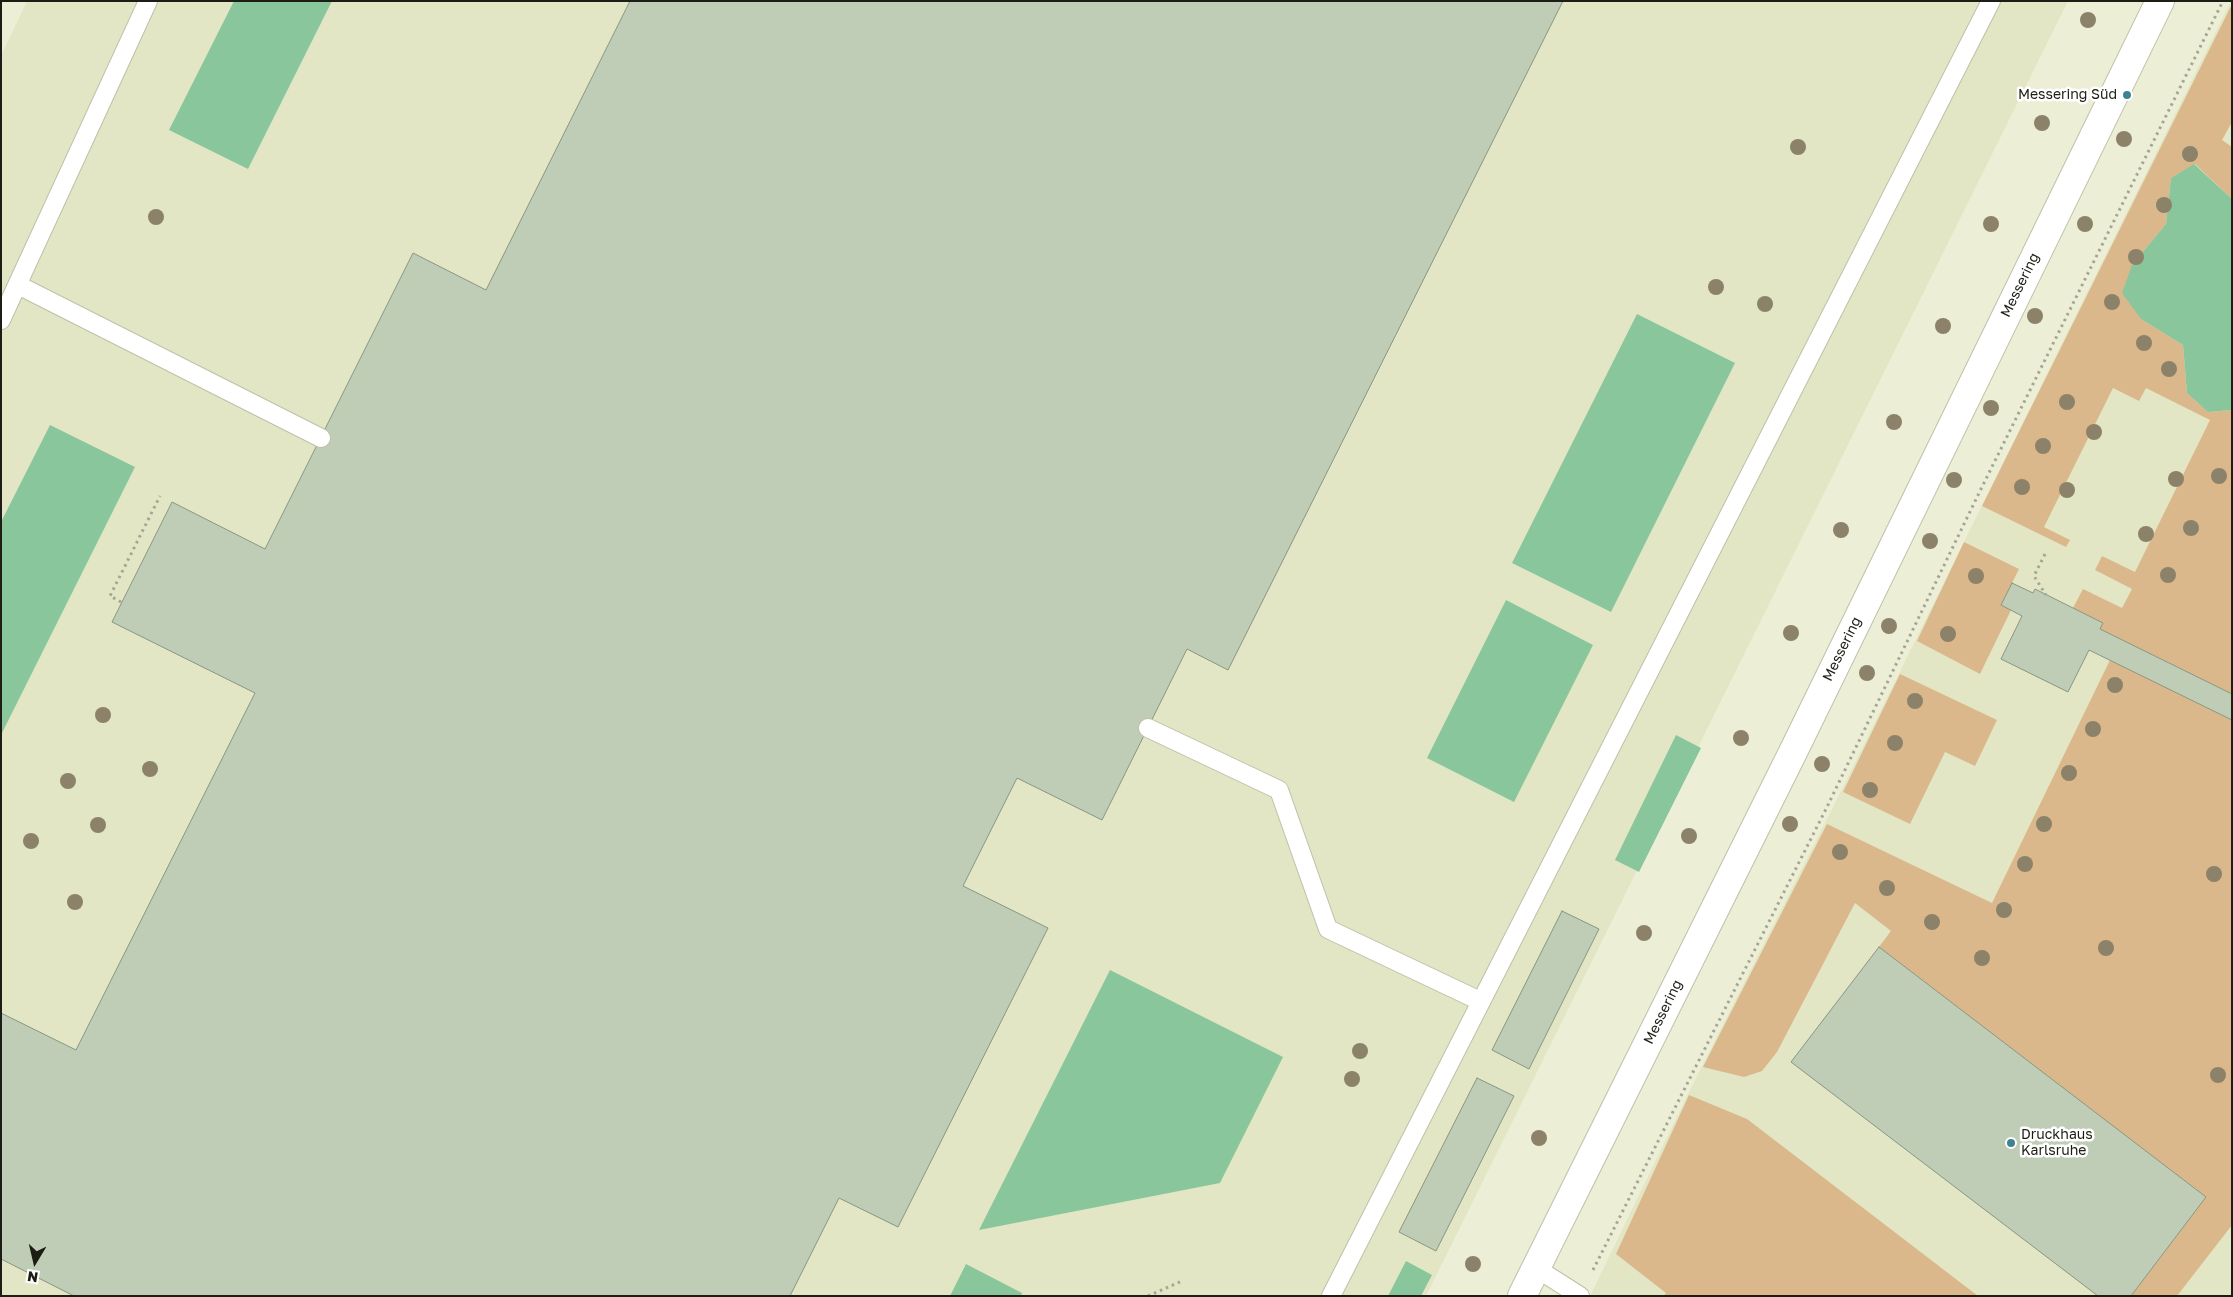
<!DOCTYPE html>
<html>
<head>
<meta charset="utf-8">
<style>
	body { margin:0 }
	#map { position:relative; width:2233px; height:1297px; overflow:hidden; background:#ecefd6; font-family:"Golos Text",sans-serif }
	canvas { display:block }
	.frame { position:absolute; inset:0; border:2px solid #1c1d14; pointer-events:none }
	.north { position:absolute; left:10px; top:1237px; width:50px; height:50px; -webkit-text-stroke:4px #fff; paint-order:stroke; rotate:189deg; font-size:14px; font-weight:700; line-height:20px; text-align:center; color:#1c1d14 }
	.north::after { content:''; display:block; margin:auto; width:18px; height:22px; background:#1c1d14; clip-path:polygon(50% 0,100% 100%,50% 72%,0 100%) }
</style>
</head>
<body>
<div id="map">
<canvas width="2233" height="1297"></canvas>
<div class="frame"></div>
<div class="north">N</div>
</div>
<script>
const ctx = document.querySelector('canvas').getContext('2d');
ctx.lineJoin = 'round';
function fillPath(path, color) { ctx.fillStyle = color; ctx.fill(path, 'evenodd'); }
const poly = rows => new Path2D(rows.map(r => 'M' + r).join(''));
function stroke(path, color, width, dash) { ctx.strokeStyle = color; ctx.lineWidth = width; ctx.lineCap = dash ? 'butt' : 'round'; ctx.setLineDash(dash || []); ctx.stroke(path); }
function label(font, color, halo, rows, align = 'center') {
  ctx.font = font + ' "Golos Text",sans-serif'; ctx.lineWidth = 5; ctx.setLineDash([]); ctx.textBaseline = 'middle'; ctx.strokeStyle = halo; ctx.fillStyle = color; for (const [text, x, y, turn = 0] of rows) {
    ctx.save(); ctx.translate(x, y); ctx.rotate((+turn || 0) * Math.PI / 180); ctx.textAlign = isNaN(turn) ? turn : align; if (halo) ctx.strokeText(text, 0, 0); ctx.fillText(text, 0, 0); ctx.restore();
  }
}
fillPath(poly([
	[27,1,2068,1,1426,1296,1,1296,1,56],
	[2231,1,2232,1296,1590,1296,1688,1094,1841,791]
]), '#e2e6c5');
fillPath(poly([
	[2232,4,2232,122,2222,140,2232,147,2232,199,2195,164,2171,178,2166,224,2132,265,2141,319,2183,345,2187,393,2208,412,2232,410,2232,694,2100,629,2073,608,2083,589,2122,608,2132,589,2095,570,2102,556,2135,572,2210,420,2146,388,2139,401,2113,388,2044,527,2070,540,2066,547,1982,506],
	[1964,542,2019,569,2001,605,2011,610,1980,674,1917,641],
	[2110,660,2232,720,2232,1225,2177,1296,2131,1296,2206,1197,1879,947,1891,931,1855,903,1777,1052,1762,1071,1744,1077,1703,1067,1827,824,1992,903],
	[1900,674,1997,720,1975,766,1945,752,1910,824,1843,792],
	[1689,1095,1747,1119,1978,1296,1664,1296,1666,1293,1616,1254]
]), '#dbb88b');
fillPath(poly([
	[234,1,332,1,248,169,169,130],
	[2194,164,2232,199,2232,410,2208,412,2187,393,2183,345,2141,319,2122,293,2132,265,2166,224,2171,178],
	[1637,314,1735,363,1611,612,1512,563],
	[50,425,135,467,1,735,1,522],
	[1506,600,1593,645,1514,802,1427,758],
	[1676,735,1701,748,1639,872,1615,860],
	[1110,970,1283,1057,1220,1183,979,1230],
	[1406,1261,1432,1275,1421,1296,1388,1296],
	[966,1264,1022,1293,1021,1296,950,1296]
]), '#8ac69c');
const building = poly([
	[630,1,1563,1,1228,670,1187,649,1102,820,1017,778,963,886,1048,928,898,1227,839,1198,790,1296,74,1296,1,1259,1,1013,76,1050,255,693,112,622,172,502,265,549,413,253,486,290,630,1],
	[2012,583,2033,593,2035,589,2103,623,2100,629,2232,694,2232,720,2089,650,2068,692,2001,659,2022,616,2001,605,2012,583],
	[1562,911,1599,929,1529,1069,1492,1050,1562,911],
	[1879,947,2206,1197,2131,1296,2098,1296,1791,1062,1879,947],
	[1477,1078,1514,1096,1436,1251,1399,1232,1477,1078]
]);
fillPath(building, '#bfcdb7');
stroke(building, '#899681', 1);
const lane = poly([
	[18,285,321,438],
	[1,320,148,1],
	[1148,728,1279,790,1328,929,1480,1001],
	[1536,1268,1580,1296],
	[1331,1296,1991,1]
]);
const street = poly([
	[1522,1296,1793,752,2160,1]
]);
stroke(lane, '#bec1a8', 20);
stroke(street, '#bec1a8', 30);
stroke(poly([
	[2045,554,2034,576,2046,595],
	[121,602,110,596,160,496],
	[1593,1270,1827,807,1980,491,2223,1],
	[1148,1296,1182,1281]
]), '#a4a693', 3, [2.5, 4]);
stroke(lane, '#fff', 18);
stroke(street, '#fff', 28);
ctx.fillStyle = '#8b8269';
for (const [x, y] of [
	[2088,20],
	[2042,123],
	[2124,139],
	[1798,147],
	[2190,154],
	[2164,205],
	[156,217],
	[1991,224],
	[2085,224],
	[2136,257],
	[1716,287],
	[2112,302],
	[1765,304],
	[2035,316],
	[1943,326],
	[2144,343],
	[2169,369],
	[2067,402],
	[1991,408],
	[1894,422],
	[2094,432],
	[2043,446],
	[2219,476],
	[2176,479],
	[1954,480],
	[2022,487],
	[2067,490],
	[2191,528],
	[1841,530],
	[2146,534],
	[1930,541],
	[2168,575],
	[1976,576],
	[1889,626],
	[1791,633],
	[1948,634],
	[1867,673],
	[2115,685],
	[1915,701],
	[103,715],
	[2093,729],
	[1741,738],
	[1895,743],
	[1822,764],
	[150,769],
	[2069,773],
	[68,781],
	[1870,790],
	[1790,824],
	[2044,824],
	[98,825],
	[1689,836],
	[31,841],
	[1840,852],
	[2025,864],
	[2214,874],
	[1887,888],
	[75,902],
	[2004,910],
	[1932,922],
	[1644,933],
	[2106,948],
	[1982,958],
	[1360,1051],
	[2218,1075],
	[1352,1079],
	[1539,1138],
	[1473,1264]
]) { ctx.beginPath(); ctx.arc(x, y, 8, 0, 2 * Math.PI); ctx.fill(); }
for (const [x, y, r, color] of [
	[2127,95,5,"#3f8392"],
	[2011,1143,5,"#3f8392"]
]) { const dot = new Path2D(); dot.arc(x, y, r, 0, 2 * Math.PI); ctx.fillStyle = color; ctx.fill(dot); stroke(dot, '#fff', 2); }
label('14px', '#1c1d14', '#fff', [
	["Messering Süd",2117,95],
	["Druckhaus",2021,1135,"left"],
	["Karlsruhe",2021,1151,"left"]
], 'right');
label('14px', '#1c1d14', '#fff', [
	["Messering",2020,285,-64],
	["Messering",1842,649,-64],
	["Messering",1663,1012,-64]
]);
</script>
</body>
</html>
